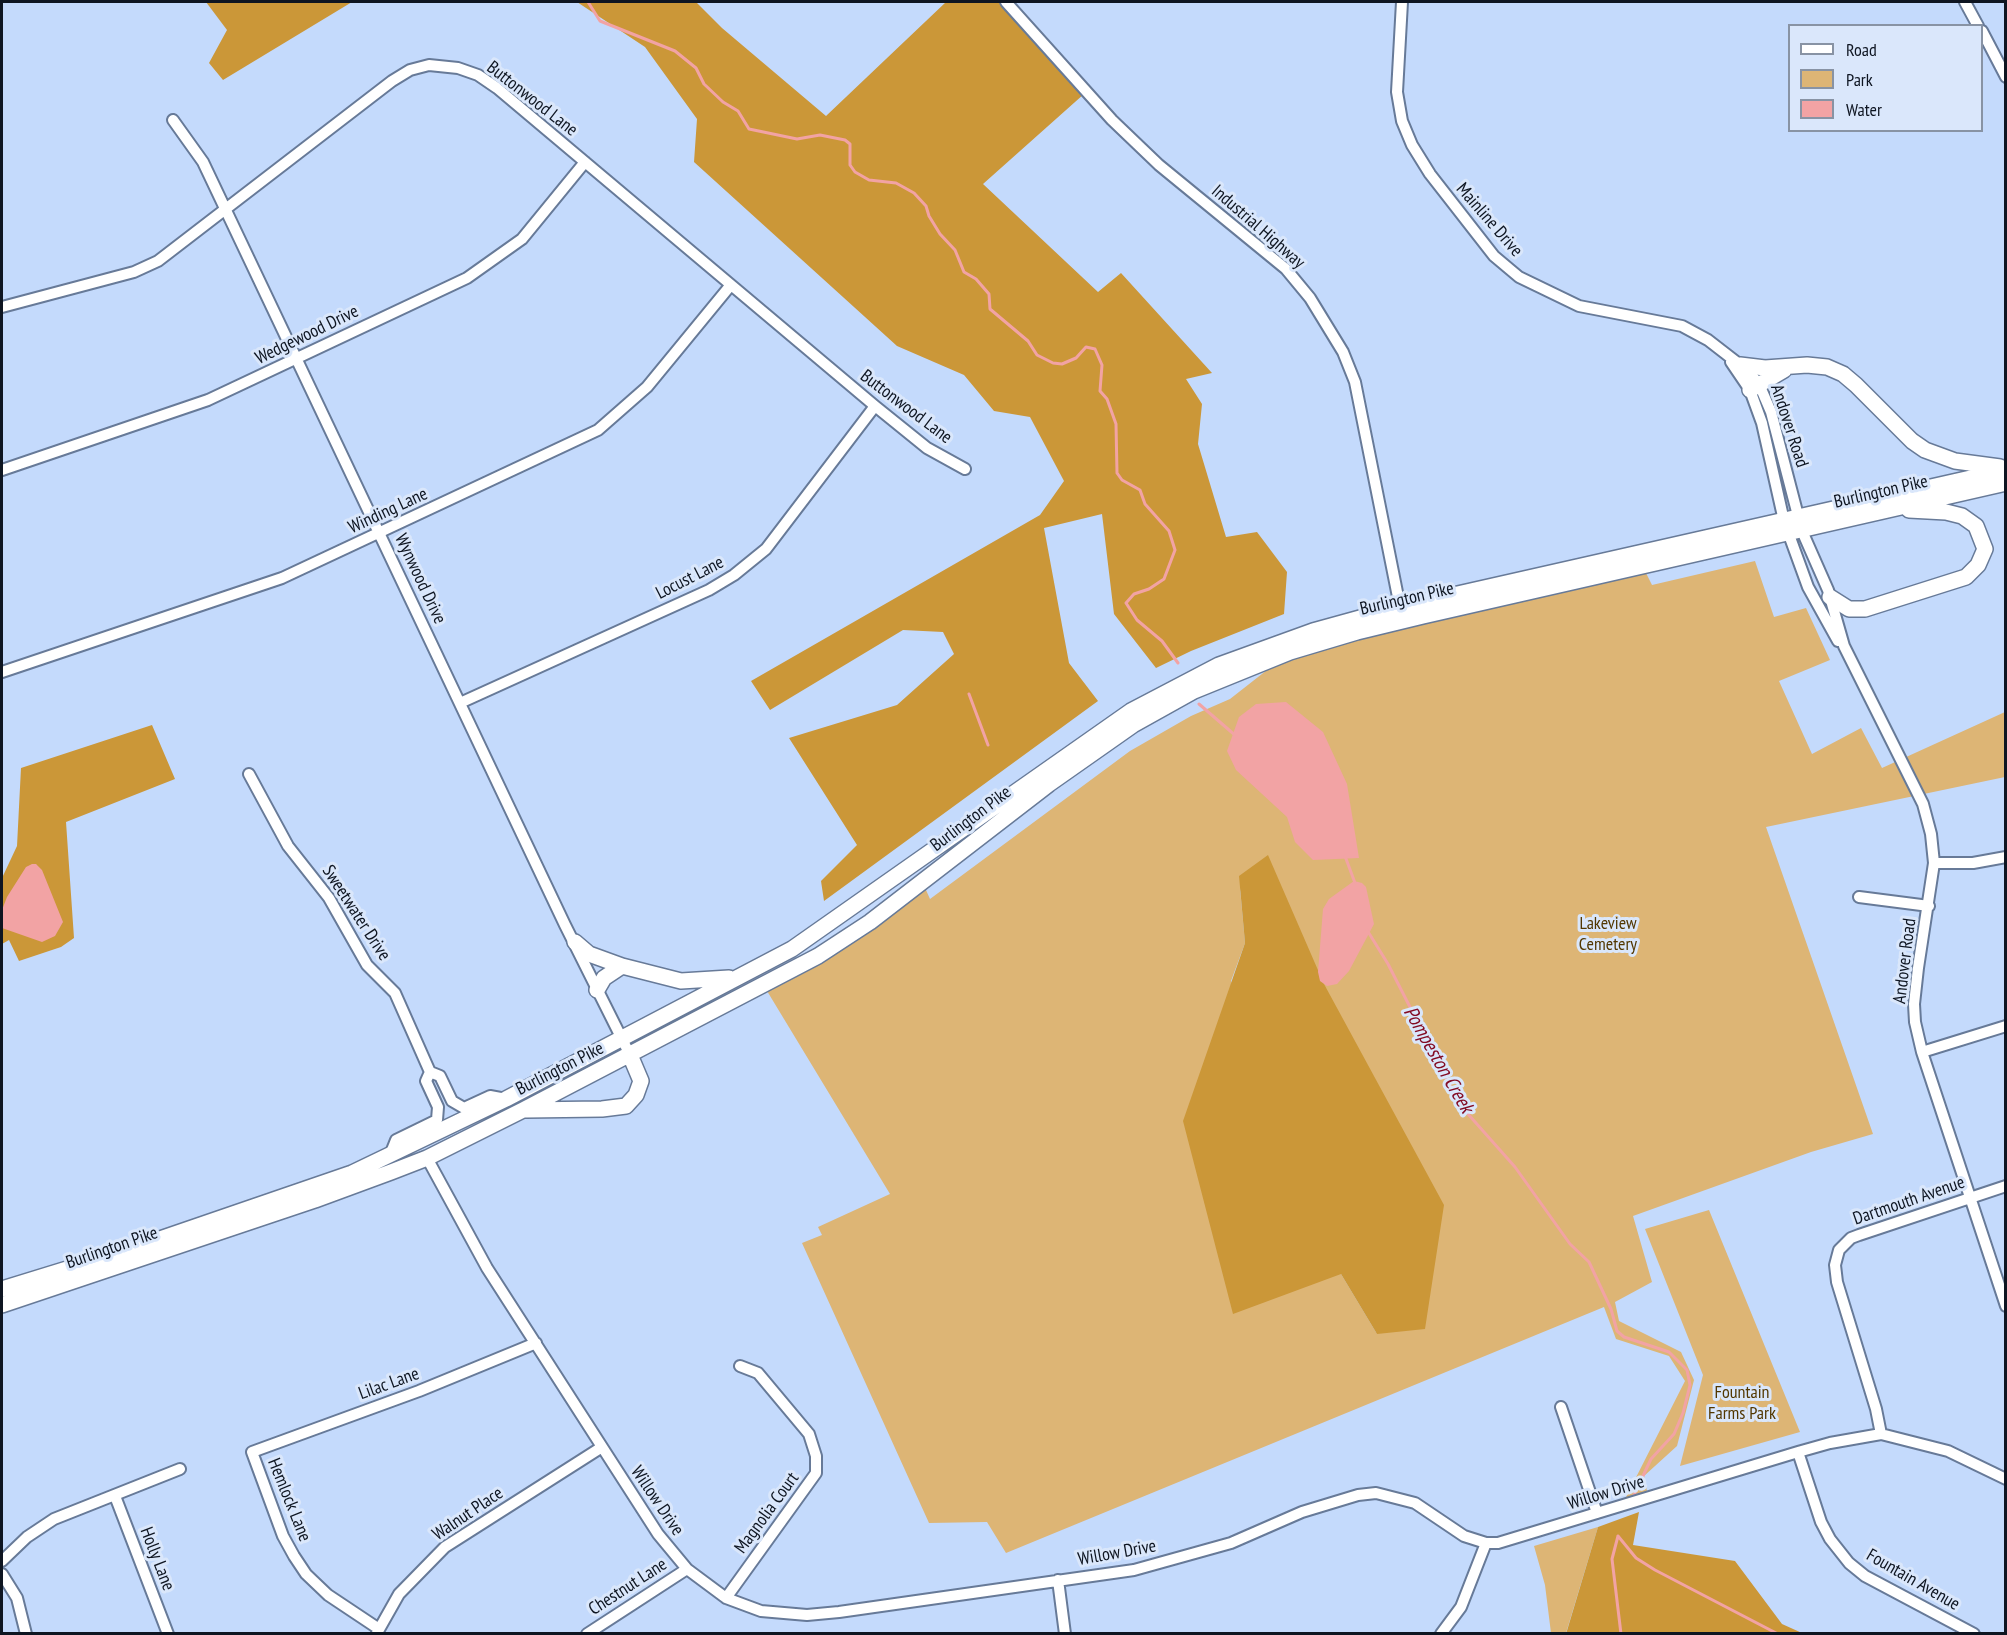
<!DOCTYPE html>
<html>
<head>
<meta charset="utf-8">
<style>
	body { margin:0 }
	#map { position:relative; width:2007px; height:1635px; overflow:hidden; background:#c4dafc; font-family:"PT Sans Narrow",sans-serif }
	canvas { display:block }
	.frame { position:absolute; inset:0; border:3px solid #0e1521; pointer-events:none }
	.legend { position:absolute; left:1788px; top:24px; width:195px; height:108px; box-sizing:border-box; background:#dae7fb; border:2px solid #8893a4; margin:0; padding:8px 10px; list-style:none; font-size:18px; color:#0e1521 }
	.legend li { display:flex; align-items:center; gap:12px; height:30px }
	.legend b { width:30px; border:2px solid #8893a4 }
</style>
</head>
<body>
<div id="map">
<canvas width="2007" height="1635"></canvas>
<div class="frame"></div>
<ul class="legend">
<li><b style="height:8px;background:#fff"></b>Road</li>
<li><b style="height:16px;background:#ddb575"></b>Park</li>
<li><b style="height:16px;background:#f2a3a4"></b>Water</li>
</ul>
</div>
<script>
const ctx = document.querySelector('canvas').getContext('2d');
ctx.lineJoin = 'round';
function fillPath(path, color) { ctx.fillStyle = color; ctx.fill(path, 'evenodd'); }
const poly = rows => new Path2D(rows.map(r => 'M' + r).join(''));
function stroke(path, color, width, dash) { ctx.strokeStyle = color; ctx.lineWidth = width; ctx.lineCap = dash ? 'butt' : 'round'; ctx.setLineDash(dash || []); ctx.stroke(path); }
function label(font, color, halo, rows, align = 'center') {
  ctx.font = font + ' "PT Sans Narrow",sans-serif'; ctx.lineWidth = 6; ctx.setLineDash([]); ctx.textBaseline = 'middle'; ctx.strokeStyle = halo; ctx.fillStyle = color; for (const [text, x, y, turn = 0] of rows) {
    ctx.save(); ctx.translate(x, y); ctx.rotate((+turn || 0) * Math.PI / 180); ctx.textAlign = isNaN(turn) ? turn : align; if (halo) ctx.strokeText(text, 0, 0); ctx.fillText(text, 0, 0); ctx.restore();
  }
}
fillPath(poly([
	[1755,561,1774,617,1806,608,1830,660,1779,681,1812,754,1861,728,1882,768,2005,712,2005,777,1766,827,1873,1134,1811,1152,1633,1216,1652,1282,1615,1302,1619,1321,1681,1352,1694,1380,1677,1446,1644,1476,1648,1496,1624,1501,1685,1381,1669,1356,1616,1339,1604,1307,1006,1553,987,1522,929,1523,802,1243,822,1235,818,1227,890,1194,764,986,922,881,930,899,1130,751,1191,716,1230,699,1290,652,1642,565,1652,585],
	[1240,888,1377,1334,1341,1274,1231,981,1245,943],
	[1709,1210,1800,1432,1680,1466,1703,1375,1645,1229],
	[1598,1527,1566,1633,1551,1633,1545,1585,1534,1546]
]), '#ddb575');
fillPath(poly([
	[206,2,352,2,223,80,209,63,227,30],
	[577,2,696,2,722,28,826,116,946,2,1002,2,1084,94,983,184,1098,292,1121,273,1212,373,1186,379,1202,404,1198,444,1226,537,1257,532,1287,572,1284,614,1191,651,1156,668,1114,614,1102,514,1044,528,1069,663,1098,701,824,901,821,881,857,845,789,738,897,705,954,654,943,632,903,630,770,710,751,681,1040,515,1064,481,1030,417,994,411,964,375,897,346,694,162,697,119,645,47],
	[152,725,175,779,66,822,74,938,61,947,19,961,9,940,2,944,2,878,17,846,21,768],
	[1268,855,1324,984,1444,1205,1425,1329,1377,1334,1341,1274,1233,1314,1183,1121,1245,943,1239,876],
	[1639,1512,1633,1545,1735,1561,1782,1624,1802,1633,1566,1634,1598,1527]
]), '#cb9738');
fillPath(poly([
	[1286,702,1323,732,1347,784,1359,858,1313,860,1295,842,1287,817,1236,770,1227,751,1239,717,1256,704],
	[32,864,36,864,42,870,63,922,55,936,42,942,2,928,2,910,7,897,26,867],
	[1354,881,1362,883,1366,887,1374,924,1349,971,1337,984,1327,986,1320,981,1318,972,1323,909,1329,899]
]), '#f2a3a4');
stroke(poly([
	[588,2,600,21,675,51,696,68,704,84,723,102,738,111,749,129,797,139,820,135,845,140,850,144,850,165,855,172,869,180,896,183,914,193,926,206,929,216,940,234,955,250,964,272,976,279,989,294,990,309,1028,341,1037,355,1053,363,1062,364,1076,358,1086,347,1095,349,1102,365,1100,391,1107,399,1116,424,1117,473,1122,480,1140,490,1145,504,1169,531,1175,550,1164,579,1149,589,1134,594,1126,603,1137,620,1162,641,1178,663],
	[969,694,988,745],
	[1199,704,1236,736],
	[1345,856,1355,883],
	[1367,930,1388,964,1460,1105,1515,1167,1570,1244,1589,1262,1611,1309,1617,1331,1624,1337,1669,1352,1687,1370,1690,1385,1683,1413,1674,1434,1651,1459,1632,1499],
	[1618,1536,1636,1558,1655,1570,1778,1634],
	[1618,1536,1612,1559,1621,1634]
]), '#f2a3a4', 3);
const minor = poly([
	[1006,2,1112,120,1159,165,1286,269,1310,298,1343,352,1355,382,1400,607],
	[1402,2,1397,92,1402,121,1412,145,1430,174,1494,256,1519,277,1579,306,1682,326,1708,340,1748,371,1759,384,1771,412,1802,531,1828,590,1844,646,1923,804,1931,834,1934,863,1918,968,1914,1004,1915,1022,1922,1052,2006,1306],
	[1965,2,1978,26],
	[1982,31,2006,77],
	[173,120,203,162,565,925,630,1055],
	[2,307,134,272,158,261,392,81,410,70,429,65,458,68,478,75,497,88,875,406,927,448,965,469],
	[1731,362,1750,390,1762,423,1784,521,1808,587,1838,641],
	[2,470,208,400,467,278,522,239,585,162],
	[2,672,282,578,598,430,647,387,730,286],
	[460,703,709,590,734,575,766,549,875,406],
	[249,774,288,846,329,898,367,965,395,993,430,1072,426,1081,438,1107,437,1120,396,1140,390,1155],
	[1934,863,1973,863,2006,857],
	[1859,897,1929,906],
	[1922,1052,2006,1026],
	[430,1072,440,1076,452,1101,464,1108,490,1096,506,1099],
	[427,1158,487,1268,658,1534,687,1569,726,1598,761,1611,807,1615,839,1612,1134,1570,1231,1543,1302,1512,1358,1495,1376,1493,1415,1503,1464,1536,1486,1543,1498,1543,1798,1452,1830,1443,1881,1434,1948,1451,2006,1479],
	[1561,1407,1597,1513],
	[1881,1434,1876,1409,1837,1282,1835,1265,1839,1250,1851,1238,1859,1235,2006,1186],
	[1798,1452,1821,1522,1830,1539,1849,1563,1865,1576,1974,1634],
	[115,1496,168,1634],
	[2,1561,27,1537,54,1519,180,1469],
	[2,1574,17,1598,26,1634],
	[1058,1580,1065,1634],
	[726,1598,816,1473,816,1456,809,1434,758,1373,740,1366],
	[379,1629,328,1595,306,1574,294,1556,283,1536,252,1452,419,1391,536,1343],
	[377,1633,399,1594,445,1547,602,1447],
	[587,1634,687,1569],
	[1441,1634,1461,1607,1486,1543]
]);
const highway = poly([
	[1740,365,1765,368,1807,365,1827,367,1843,374,1856,385,1912,441,1925,450,1955,461,2000,467],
	[1750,390,1784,370],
	[1830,597,1849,609,1865,609,1966,577,1978,565,1985,549,1976,526,1962,516,1946,512,1909,510],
	[575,942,589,954,622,966],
	[597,990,604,978,622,966,681,981,729,978],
	[526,1110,602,1109,626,1106,636,1095,641,1081,630,1055],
	[2,1289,119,1253,352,1173,506,1099,792,949,1131,711,1219,665,1313,631,1400,607,2006,470],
	[2,1305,315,1200,391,1172,427,1158,523,1110,818,956,870,922,1049,784,1133,725,1194,691,1290,652,1357,632,1423,616,2006,483]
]);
stroke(minor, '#677a98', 14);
stroke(highway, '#677a98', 18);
stroke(minor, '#fff', 10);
stroke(highway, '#fff', 15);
label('18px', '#0e1521', '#dae7fb', [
	["Buttonwood Lane",532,99,38],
	["Mainline Drive",1489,220,49],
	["Industrial Highway",1258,227,41],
	["Wedgewood Drive",307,335,-26],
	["Buttonwood Lane",906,407,37],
	["Andover Road",1789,426,72],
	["Burlington Pike",1881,492,-13],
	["Winding Lane",388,511,-25],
	["Locust Lane",690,578,-27],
	["Wynwood Drive",420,579,65],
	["Burlington Pike",1407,599,-13],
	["Burlington Pike",971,819,-37],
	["Sweetwater Drive",356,913,57],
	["Andover Road",1905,961,-83],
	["Burlington Pike",560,1069,-27],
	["Dartmouth Avenue",1909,1201,-19],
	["Burlington Pike",112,1248,-19],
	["Lilac Lane",389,1384,-20],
	["Willow Drive",1606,1493,-17],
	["Hemlock Lane",289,1500,68],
	["Willow Drive",657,1501,56],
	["Magnolia Court",767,1513,-54],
	["Walnut Place",468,1514,-34],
	["Willow Drive",1117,1553,-10],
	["Holly Lane",157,1559,69],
	["Fountain Avenue",1913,1580,30],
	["Chestnut Lane",628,1587,-33]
]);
label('18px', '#523700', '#dae7fb', [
	["Lakeview",1608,924],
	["Cemetery",1608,945],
	["Fountain",1742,1393],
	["Farms Park",1742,1414]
]);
label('italic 20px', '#830c24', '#dae7fb', [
	["Pompeston Creek",1438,1060,60]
]);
</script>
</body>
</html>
